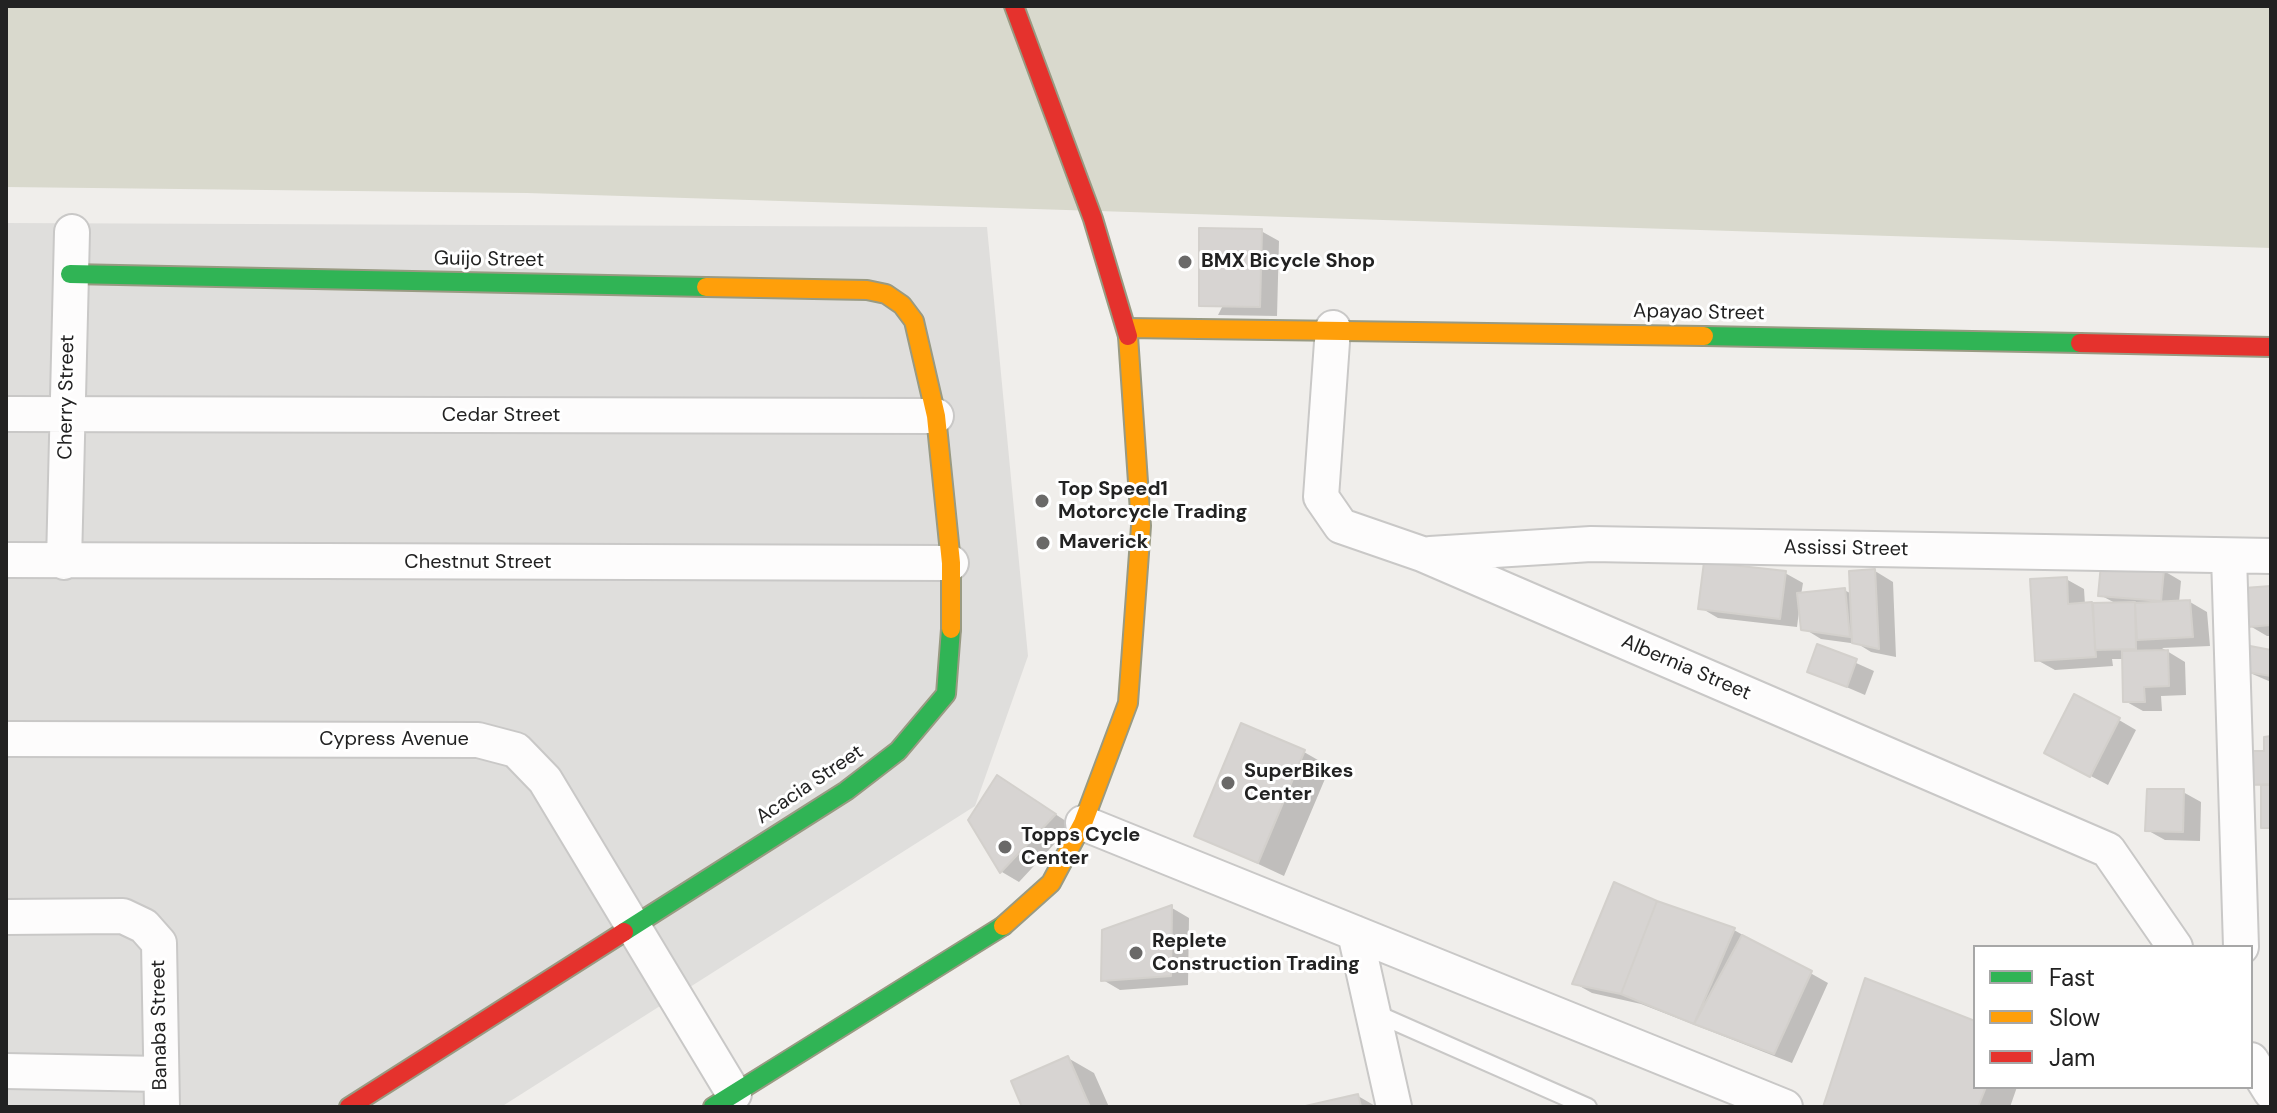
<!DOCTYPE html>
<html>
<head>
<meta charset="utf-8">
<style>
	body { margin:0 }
	#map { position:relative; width:2277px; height:1113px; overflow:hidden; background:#f0eeeb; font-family:"DM Sans",sans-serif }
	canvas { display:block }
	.frame { position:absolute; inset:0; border:8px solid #222; pointer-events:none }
	.legend { position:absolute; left:1973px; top:945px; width:280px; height:144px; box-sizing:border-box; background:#fff; border:2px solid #a7a7a7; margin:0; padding:10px 14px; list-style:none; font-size:24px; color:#222 }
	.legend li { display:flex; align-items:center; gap:16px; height:40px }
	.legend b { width:40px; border:2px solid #a7a7a7 }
</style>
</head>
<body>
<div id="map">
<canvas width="2277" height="1113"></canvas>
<div class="frame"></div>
<ul class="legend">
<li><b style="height:10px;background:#30b455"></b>Fast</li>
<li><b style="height:10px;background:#ff9f0a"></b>Slow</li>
<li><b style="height:10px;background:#e5322d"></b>Jam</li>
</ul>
</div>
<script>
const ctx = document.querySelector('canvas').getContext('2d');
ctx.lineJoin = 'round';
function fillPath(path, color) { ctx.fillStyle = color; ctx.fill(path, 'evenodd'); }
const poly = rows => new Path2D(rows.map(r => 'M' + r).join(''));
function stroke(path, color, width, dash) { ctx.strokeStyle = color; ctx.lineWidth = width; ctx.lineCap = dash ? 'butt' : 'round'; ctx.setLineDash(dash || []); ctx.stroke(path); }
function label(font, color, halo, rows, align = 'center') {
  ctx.font = font + ' "DM Sans",sans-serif'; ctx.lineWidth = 6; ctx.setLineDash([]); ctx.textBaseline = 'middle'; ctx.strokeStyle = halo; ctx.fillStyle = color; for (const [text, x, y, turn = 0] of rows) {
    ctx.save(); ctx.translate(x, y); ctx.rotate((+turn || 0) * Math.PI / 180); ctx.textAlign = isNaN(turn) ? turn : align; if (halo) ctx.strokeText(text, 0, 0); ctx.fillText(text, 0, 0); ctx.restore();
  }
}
fillPath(poly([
	[6,223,987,227,1028,656,975,806,501,1107,6,1107]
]), '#dfdedc');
fillPath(poly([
	[6,6,2271,6,2271,248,527,193,6,187]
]), '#d9d9cd');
fillPath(poly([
	[1261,231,1279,241,1277,316,1218,315],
	[1875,571,1893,582,1896,657,1871,652,1858,644,1821,639,1803,628,1799,611,1797,627,1718,618,1701,608,1785,573,1803,583,1801,595,1844,590,1852,594],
	[2164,571,2181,581,2179,602,2190,602,2207,612,2210,646,2162,648,2185,662,2186,695,2161,696,2162,711,2143,711,2125,701,2124,659,2112,659,2113,666,2055,670,2037,660,2066,579,2084,589,2085,605,2117,604,2100,595],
	[2271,588,2271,636,2267,636,2250,626],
	[1818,646,1874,671,1865,695,1809,671],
	[2271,652,2271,682,2243,670],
	[2119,720,2136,730,2108,785,2064,762],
	[1304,752,1330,767,1284,876,1196,835],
	[1015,788,1072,825,1019,882,1002,872,970,820],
	[2183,792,2201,802,2200,841,2165,840,2147,830],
	[1615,885,1734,930,1828,983,1792,1063,1641,1004,1592,993,1574,983],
	[1172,908,1189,918,1188,985,1120,990,1103,980],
	[1975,1023,1975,1087,2017,1087,2010,1107,1827,1107],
	[1068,1058,1094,1073,1109,1107,1024,1107],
	[1358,1096,1377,1107,1310,1107]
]), '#0003');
const building = poly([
	[1199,228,1262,229,1260,307,1199,306,1199,228],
	[1704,562,1786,571,1780,619,1698,609,1704,562],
	[2101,564,2164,569,2161,601,2098,596,2101,564],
	[1875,569,1879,649,1852,643,1849,571,1875,569],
	[2067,577,2068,604,2092,602,2096,657,2035,661,2030,579,2067,577],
	[2271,586,2271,625,2248,627,2244,588,2271,586],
	[1845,588,1850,637,1801,630,1797,593,1845,588],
	[2190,600,2193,637,2137,640,2135,603,2190,600],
	[2135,602,2136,649,2095,650,2093,603,2135,602],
	[1817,644,1857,659,1847,687,1807,672,1817,644],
	[2245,645,2271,650,2271,676,2241,671,2245,645],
	[2168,650,2169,686,2144,687,2145,702,2123,702,2122,651,2168,650],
	[2074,694,2120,718,2090,777,2044,753,2074,694],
	[1241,723,1305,750,1258,863,1194,836,1241,723],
	[2271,736,2271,784,2252,785,2249,751,2264,751,2264,737,2271,736],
	[997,775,1056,814,1000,873,968,820,997,775],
	[2261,785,2271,785,2271,828,2261,828,2261,785],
	[2147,789,2184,789,2183,832,2145,831,2147,789],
	[1614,882,1657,901,1621,994,1572,984,1614,882],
	[1657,901,1735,928,1694,1024,1621,994,1657,901],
	[1172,905,1171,976,1101,981,1102,930,1172,905],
	[1742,935,1812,971,1774,1054,1694,1024,1742,935],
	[1865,978,1975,1021,1975,1087,1986,1087,1978,1107,1823,1107,1865,978],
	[1068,1056,1090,1107,1022,1107,1011,1081,1068,1056],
	[1358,1094,1361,1107,1301,1107,1358,1094]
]);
fillPath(building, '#d7d4d2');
stroke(building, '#d3d0cc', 2);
const lane = poly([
	[1375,1013,1588,1107]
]);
const street = poly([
	[1333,328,1321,497,1341,526,1422,554,2108,850,2175,947],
	[6,414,936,416],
	[1430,554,1591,544,2271,556],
	[2229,556,2241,947],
	[6,560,951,563],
	[64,562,72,232],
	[6,739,478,740,516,750,545,780,734,1094],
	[1083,823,1785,1107],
	[6,917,123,916,144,926,159,943,162,1107],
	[1355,933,1394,1107],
	[2251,1060,2271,1092],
	[6,1071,161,1074]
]);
const fast = poly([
	[70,274,706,287],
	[1704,336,2080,343],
	[624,932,846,791,898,751,946,694,951,629],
	[713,1107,1003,926]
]);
const slow = poly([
	[706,287,867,290,886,294,902,305,914,321,936,416,951,563,951,629],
	[1127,328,1704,336],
	[1003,926,1051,883,1083,823,1128,703,1141,526,1128,336]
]);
const jam = poly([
	[1014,6,1093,219,1128,336],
	[2080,343,2271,347],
	[349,1107,624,932]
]);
stroke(lane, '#c9c8c7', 20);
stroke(street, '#c9c8c7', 38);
stroke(fast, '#999a82', 22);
stroke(slow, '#999a82', 22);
stroke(jam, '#999a82', 22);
stroke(lane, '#fdfcfc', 16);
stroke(street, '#fdfcfc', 34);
stroke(fast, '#30b455', 18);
stroke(slow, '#ff9f0a', 18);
stroke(jam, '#e5322d', 18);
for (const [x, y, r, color] of [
	[1185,262,8,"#6a6968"],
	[1042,501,8,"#6a6968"],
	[1043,543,8,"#6a6968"],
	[1228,783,8,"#6a6968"],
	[1005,847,8,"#6a6968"],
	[1136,953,8,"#6a6968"]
]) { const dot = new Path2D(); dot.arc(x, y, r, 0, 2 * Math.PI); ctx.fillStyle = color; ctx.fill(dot); stroke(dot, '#fff', 3); }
label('20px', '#222', '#fff', [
	["Guijo Street",489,260,1],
	["Apayao Street",1699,313,1],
	["Cherry Street",67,397,-89],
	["Cedar Street",501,416],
	["Assissi Street",1846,549,1],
	["Chestnut Street",478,563],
	["Albernia Street",1686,668,23],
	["Cypress Avenue",394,740],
	["Acacia Street",810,785,-34],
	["Banaba Street",160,1025,-91]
]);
label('bold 20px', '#222', '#fff', [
	["BMX Bicycle Shop",1201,262],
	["Top Speed1",1058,490],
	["Motorcycle Trading",1058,513],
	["Maverick",1059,543],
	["SuperBikes",1244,772],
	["Center",1244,795],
	["Topps Cycle",1021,836],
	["Center",1021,859],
	["Replete",1152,942],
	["Construction Trading",1152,965]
], 'left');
</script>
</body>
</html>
